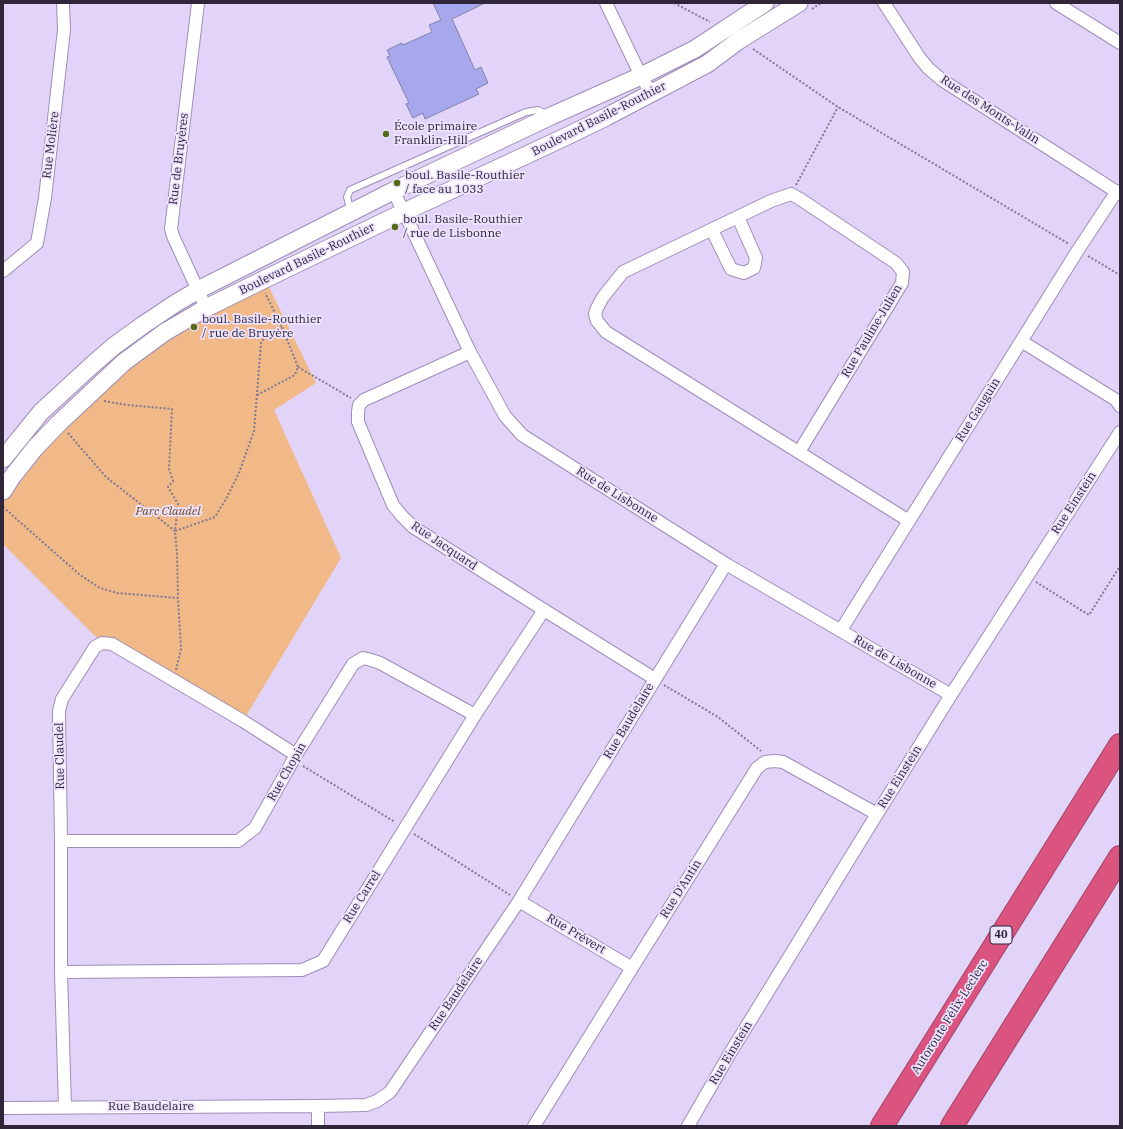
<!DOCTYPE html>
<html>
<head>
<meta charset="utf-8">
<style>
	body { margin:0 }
	#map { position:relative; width:1123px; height:1129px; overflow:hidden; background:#e2d4f8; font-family:"IBM Plex Serif",serif }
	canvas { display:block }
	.frame { position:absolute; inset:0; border:4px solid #2f2739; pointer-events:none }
</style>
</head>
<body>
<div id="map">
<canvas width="1123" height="1129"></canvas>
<div class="frame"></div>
</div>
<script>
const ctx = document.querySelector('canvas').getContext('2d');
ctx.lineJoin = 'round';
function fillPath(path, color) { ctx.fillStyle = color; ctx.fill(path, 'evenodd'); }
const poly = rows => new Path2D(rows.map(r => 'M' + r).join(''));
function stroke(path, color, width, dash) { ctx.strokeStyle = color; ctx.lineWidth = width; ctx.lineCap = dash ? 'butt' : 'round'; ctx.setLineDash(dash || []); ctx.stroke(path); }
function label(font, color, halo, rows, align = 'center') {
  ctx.font = font + ' "IBM Plex Serif",serif'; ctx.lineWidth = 3.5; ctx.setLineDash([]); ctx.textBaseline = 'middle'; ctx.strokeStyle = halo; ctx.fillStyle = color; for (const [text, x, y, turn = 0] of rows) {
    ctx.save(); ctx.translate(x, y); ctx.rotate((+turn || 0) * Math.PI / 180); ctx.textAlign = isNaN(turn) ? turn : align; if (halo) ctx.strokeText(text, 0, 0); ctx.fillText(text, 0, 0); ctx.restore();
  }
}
fillPath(poly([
	[265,279,316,383,274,410,341,558,243,721,102,643,3,544,3,491,124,362]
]), '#f1b987');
const building = poly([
	[433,3,485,3,452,19,475,70,481,67,488,83,476,89,479,94,425,119,423,113,413,118,406,104,409,103,387,57,390,56,387,50,402,43,403,45,432,32,429,25,441,20,433,3]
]);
fillPath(building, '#a7a7ed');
stroke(building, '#8182ad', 1);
const lane = poly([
	[351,212,347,197,350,190,526,112,538,110,548,115]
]);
const street = poly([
	[198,3,171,229,173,236,206,308],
	[606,3,641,76,651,93],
	[884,3,919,57,928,68,942,80,1120,194],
	[1056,3,1120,43],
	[393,191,404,212,470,352,505,416,522,435,726,564,951,695],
	[712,230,731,269,744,273,754,268,756,258,738,217],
	[3,271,37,243,45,198,64,30,63,3],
	[1021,341,1116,400,1120,406],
	[470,352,364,400,359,405,358,412,358,422,393,505,401,515,413,527,544,610,655,679],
	[799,452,902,283,903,272,896,263,800,199,791,194,771,201,623,272,603,297,597,308,595,314,597,321,606,332,909,521],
	[841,630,1078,250,1117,191],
	[61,841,238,841,255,828,296,755,353,664,363,658,371,660,380,663,475,715],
	[519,901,632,968],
	[61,972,302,970,323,961,475,715,544,610],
	[3,1108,318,1106,366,1105,377,1101,390,1092,519,901,726,564],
	[65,1108,61,972,61,841,59,711,62,699,95,647,102,643,112,644,243,721,296,755],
	[318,1126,318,1106],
	[534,1126,632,968,757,768,765,762,775,761,783,762,877,814],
	[688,1126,729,1055,877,814,951,695,1120,432]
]);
const secondary = poly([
	[3,459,41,412,91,366,114,346,143,325,176,303,198,290,393,191,551,116,641,76,695,49,765,3],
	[3,491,12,477,35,448,59,423,124,362,165,332,206,308,265,279,404,212,563,138,606,117,707,64,738,41,799,3]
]);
const highway = poly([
	[882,1126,1120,745],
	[952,1126,1120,857]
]);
stroke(lane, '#9e8db8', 8);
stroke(street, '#9e8db8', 14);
stroke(secondary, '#9e8db8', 19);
stroke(highway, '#9f4467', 24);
stroke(poly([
	[674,3,710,22],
	[812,9,821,3],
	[753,49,838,107,1069,244],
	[796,185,838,107],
	[1088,256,1120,275],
	[298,367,351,398],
	[257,395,295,375,298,367,282,327,265,293],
	[104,401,127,405,172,409,169,469,173,481,168,487,178,504,175,531],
	[68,433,106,477,175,531],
	[3,507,80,575,100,588,117,593,178,598],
	[1036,582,1089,615,1120,566],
	[176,670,181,649,178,598,177,554,175,531,215,517,226,499,239,473,254,431,261,343,268,332,282,327],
	[664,685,718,717,761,751],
	[303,766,395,822],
	[414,834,510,895]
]), '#827892', 2, [2, 2]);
stroke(lane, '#fff', 6);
stroke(street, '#fff', 12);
stroke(secondary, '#fff', 17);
stroke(highway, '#db5480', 22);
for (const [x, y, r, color] of [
	[386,134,4,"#556a18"],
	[397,183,4,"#556a18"],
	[395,227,4,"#556a18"],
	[194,327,4,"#556a18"]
]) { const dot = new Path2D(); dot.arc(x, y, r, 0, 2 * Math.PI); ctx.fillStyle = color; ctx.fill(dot); stroke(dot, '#ede3ff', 1.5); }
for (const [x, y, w] of [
	[1001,935,22]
]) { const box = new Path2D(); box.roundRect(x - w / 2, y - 9, w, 18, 3); ctx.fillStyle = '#ede3ff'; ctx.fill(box); stroke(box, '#2f2739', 1); }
label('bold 11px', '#2f2739', null, [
	["40",1001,935]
]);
label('12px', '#2f2739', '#ede3ff', [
	["Rue des Monts-Valin",990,110,33],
	["Boulevard Basile-Routhier",599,119,-27],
	["Rue Molière",51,145,-83],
	["Rue de Bruyères",179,159,-83],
	["Boulevard Basile-Routhier",307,259,-26],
	["Rue Pauline-Julien",872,331,-59],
	["Rue Gauguin",978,410,-58],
	["Rue de Lisbonne",617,495,32],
	["Rue Einstein",1074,503,-57],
	["Rue Jacquard",444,546,34],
	["Rue de Lisbonne",895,662,30],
	["Rue Baudelaire",629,721,-59],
	["Rue Claudel",60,756,-91],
	["Rue Chopin",287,772,-60],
	["Rue Einstein",900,777,-58],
	["Rue D'Antin",681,889,-58],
	["Rue Carrel",362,897,-58],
	["Rue Prévert",576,934,31],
	["Rue Baudelaire",456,994,-56],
	["Autoroute Félix-Leclerc",950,1017,-58],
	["Rue Einstein",731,1053,-59],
	["Rue Baudelaire",151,1107]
]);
label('12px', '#2f2739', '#ede3ff', [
	["École primaire",394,127],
	["Franklin-Hill",394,141],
	["boul. Basile-Routhier",405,176],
	["/ face au 1033",405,190],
	["boul. Basile-Routhier",403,220],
	["/ rue de Lisbonne",403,234],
	["boul. Basile-Routhier",202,320],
	["/ rue de Bruyère",202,334]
], 'left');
label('italic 12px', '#6f471f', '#ede3ff', [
	["Parc Claudel",168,512]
]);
</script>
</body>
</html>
